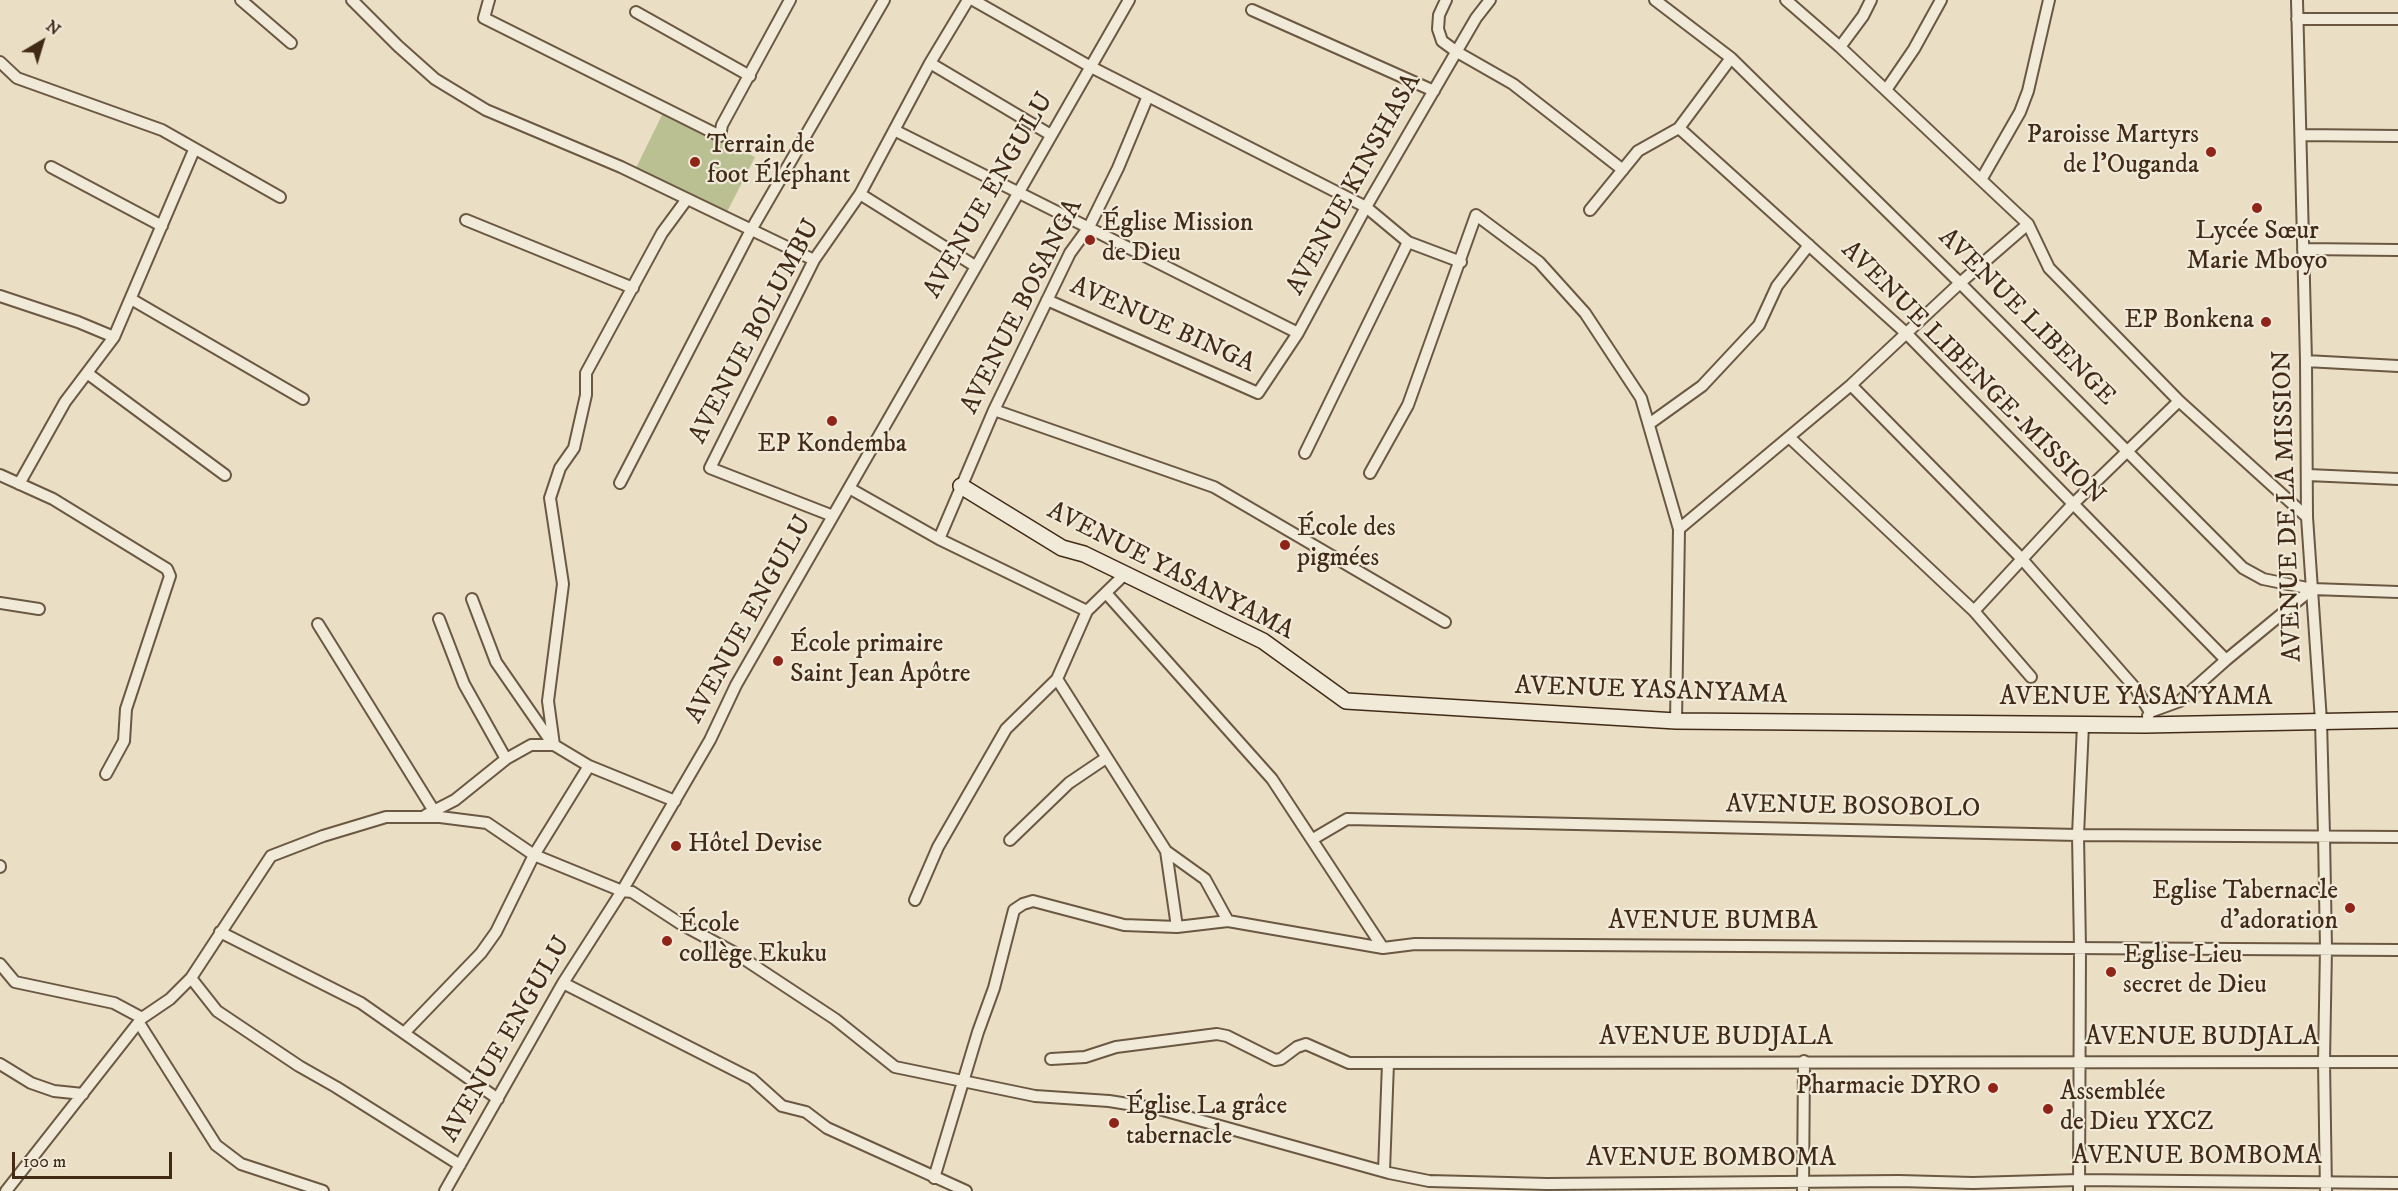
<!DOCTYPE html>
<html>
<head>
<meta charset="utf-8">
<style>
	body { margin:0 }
	#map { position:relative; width:2398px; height:1191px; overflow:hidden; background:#eadec5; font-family:"IM FELL DW Pica",serif }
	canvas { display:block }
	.north { position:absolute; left:12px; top:12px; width:60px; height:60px; -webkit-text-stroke:4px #f1ead9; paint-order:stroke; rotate:38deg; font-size:16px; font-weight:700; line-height:24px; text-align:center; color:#412b17 }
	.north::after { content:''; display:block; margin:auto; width:21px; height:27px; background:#412b17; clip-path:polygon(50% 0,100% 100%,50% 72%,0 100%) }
	.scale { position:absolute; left:12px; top:1152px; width:160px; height:27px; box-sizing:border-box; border:3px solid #412b17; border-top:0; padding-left:8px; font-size:18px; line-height:21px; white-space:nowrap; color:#412b17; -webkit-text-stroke:4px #f1ead9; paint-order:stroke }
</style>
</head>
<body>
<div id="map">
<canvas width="2398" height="1191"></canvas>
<div class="north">N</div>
<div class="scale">100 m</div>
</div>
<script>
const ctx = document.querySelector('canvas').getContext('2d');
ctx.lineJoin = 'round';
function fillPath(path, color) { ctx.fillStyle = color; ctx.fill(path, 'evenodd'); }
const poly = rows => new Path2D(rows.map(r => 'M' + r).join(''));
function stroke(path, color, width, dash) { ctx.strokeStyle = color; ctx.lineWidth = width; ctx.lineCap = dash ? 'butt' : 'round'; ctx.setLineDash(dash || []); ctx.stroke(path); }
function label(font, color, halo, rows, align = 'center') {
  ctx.font = font + ' "IM FELL DW Pica",serif'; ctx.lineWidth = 4.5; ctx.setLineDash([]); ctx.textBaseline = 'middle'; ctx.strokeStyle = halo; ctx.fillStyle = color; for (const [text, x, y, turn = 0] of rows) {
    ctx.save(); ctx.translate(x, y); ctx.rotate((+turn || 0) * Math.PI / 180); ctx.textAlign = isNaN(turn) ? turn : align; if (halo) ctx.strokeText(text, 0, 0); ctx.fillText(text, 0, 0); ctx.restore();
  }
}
fillPath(poly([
	[664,111,755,157,726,214,636,168]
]), '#bac092');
const street = poly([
	[241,0,291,43],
	[352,0,398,46,435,79,486,110,621,167,814,260],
	[489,0,484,18,720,136,722,125,790,0],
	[973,0,1091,67,1366,207,1408,242,1305,453],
	[1446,0,1439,15,1438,29,1442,41,1457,52,1513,84,1623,170],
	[1655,0,1731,58,1960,283,2243,568,2263,579,2312,589,2398,592],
	[1786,0,1840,47,2028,224,2049,268,2179,401,2307,517],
	[2297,0,2306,361,2307,517,2321,721,2324,835,2326,948,2324,1061,2326,1191],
	[1252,10,1434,91],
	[636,12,750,76],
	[2297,19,2398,19],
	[1840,47,1863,16,1871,0],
	[0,62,17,78,162,130,280,197],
	[930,63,1051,135],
	[1886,90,1914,49,1941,0],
	[1679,128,1907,334,2226,660],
	[896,131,1298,333],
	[2301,135,2398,136],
	[51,167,162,226],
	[1981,180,2020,112,2028,91,2049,0],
	[860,194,975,266],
	[1590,210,1638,151,1679,128,1731,58],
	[466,220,633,288],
	[1408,242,1461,262],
	[2303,249,2398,250],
	[0,296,78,322,114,337],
	[131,299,303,399],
	[1047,300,1258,393,1298,333,1366,207,1476,18,1490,0],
	[2306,361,2398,366],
	[87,373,225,475],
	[1851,385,2021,558,2136,689,2150,712],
	[994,410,1214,487,1445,622],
	[1649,424,1702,386,1759,325,1777,286,1809,245],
	[1789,437,1974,611,2031,677],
	[1370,473,1408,405,1476,215,1539,262,1585,313,1641,398,1679,529],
	[0,475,53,499,167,569,170,576,126,709,124,741,106,774],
	[2308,475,2398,479],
	[620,483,751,230,884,0],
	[19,484,65,402,114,337,194,150],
	[849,488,939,539,1087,611],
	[833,516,710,468,814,260,860,194,930,63,968,0],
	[939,539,994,410,1070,253,1089,227,1118,168,1148,96],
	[1106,593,1272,779,1383,948],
	[472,599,496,662,552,743],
	[0,603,39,609],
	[1974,611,2073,504,2179,401],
	[439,619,464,684,506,759],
	[318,624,434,811],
	[1057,679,1166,851,1205,879,1228,921],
	[2148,716,2150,712,2180,701,2226,660,2312,589],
	[1676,721,1679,529,1851,385,1960,283,2028,224],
	[554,745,548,701,563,584,550,498,560,468,574,448,586,395,586,373,662,233,687,199],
	[426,815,455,800,506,759,531,745,554,745,589,766,675,801],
	[1313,839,1347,819,2078,835,2398,837],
	[1010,840,1069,783,1106,758],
	[1166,851,1177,927],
	[0,867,0,866],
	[915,900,938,847,1006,729,1057,679,1087,611,1125,574],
	[220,932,361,1003,498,1099],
	[0,964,15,982,114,1003,142,1018],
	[191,978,217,1011,299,1066,336,1087,460,1165],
	[563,983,752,1079,782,1106,806,1112,827,1128,966,1191],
	[139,1023,216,1145,241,1164,323,1191],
	[404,1033,481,953,496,932,534,855,589,766],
	[1051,1059,1085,1057,1116,1047,1217,1034,1227,1036,1275,1060,1281,1059,1297,1047,1306,1044,1349,1063,2398,1062],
	[0,1064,31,1083,54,1091,83,1094],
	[1384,1171,1388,1063],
	[934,1178,978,1032,994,988,1014,910,1023,904,1033,901,1124,925,1177,927,1228,921,1383,948,1415,944,2398,950],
	[6,1191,142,1018,170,999,191,978,271,856,323,836,386,817,440,817,487,823,534,855,622,891,632,892,681,924,735,953,835,1019,895,1067,1035,1096,1109,1101,1159,1109,1389,1173,1429,1181,1547,1184,1899,1181,1973,1183,2079,1180,2398,1183],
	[445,1191,563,983,622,891,710,740,736,685,1129,0],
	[1803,1191,1804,1061],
	[2079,1191,2080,948,2078,835,2083,725]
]);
const secondary = poly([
	[961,486,1062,548,1084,554,1263,641,1346,701,1676,721,2145,725,2398,720]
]);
stroke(street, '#6b5842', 14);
stroke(secondary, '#412b17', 18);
stroke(street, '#f1ead9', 10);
stroke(secondary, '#f1ead9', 15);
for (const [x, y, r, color] of [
	[2211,152,6,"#8f2418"],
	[695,162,6,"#8f2418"],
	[2257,208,6,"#8f2418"],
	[1090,240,6,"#8f2418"],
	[2266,322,6,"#8f2418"],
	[832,421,6,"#8f2418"],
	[1285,545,6,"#8f2418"],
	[778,661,6,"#8f2418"],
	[676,846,6,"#8f2418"],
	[2350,908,6,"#8f2418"],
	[667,941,6,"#8f2418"],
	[2111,972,6,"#8f2418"],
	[1993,1088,6,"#8f2418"],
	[2048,1109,6,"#8f2418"],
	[1114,1123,6,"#8f2418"]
]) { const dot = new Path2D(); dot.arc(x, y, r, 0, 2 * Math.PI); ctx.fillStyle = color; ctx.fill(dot); stroke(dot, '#f1ead9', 2); }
label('26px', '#412b17', '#f1ead9', [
	["Paroisse Martyrs",2199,137,"right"],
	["de l'Ouganda",2199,167,"right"],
	["Terrain de",707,147],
	["foot Éléphant",707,177],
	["Église Mission",1102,225],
	["de Dieu",1102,255],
	["Lycée Sœur",2257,233,"center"],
	["Marie Mboyo",2257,263,"center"],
	["EP Bonkena",2254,322,"right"],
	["EP Kondemba",832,446,"center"],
	["École des",1297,530],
	["pigmées",1297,560],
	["École primaire",790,646],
	["Saint Jean Apôtre",790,676],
	["Hôtel Devise",688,846],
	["Eglise Tabernacle",2338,893,"right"],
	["d'adoration",2338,923,"right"],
	["École",679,926],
	["collège Ekuku",679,956],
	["Eglise Lieu",2123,957],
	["secret de Dieu",2123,987],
	["Pharmacie DYRO",1981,1088,"right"],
	["Assemblée",2060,1094],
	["de Dieu YXCZ",2060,1124],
	["Église La grâce",1126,1108],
	["tabernacle",1126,1138]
], 'left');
label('26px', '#412b17', '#f1ead9', [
	["AVENUE KINSHASA",1355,185,-61],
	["AVENUE ENGULU",990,196,-60],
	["AVENUE BOSANGA",1023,307,-63],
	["AVENUE LIBENGE",2026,318,45],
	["AVENUE BINGA",1162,326,24],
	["AVENUE BOLUMBU",756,332,-62],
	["AVENUE LIBENGE-MISSION",1972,374,45],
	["AVENUE DE LA MISSION",2289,506,-92],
	["AVENUE YASANYAMA",1170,572,27],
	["AVENUE ENGULU",750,620,-61],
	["AVENUE YASANYAMA",1651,692,2],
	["AVENUE YASANYAMA",2136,699],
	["AVENUE BOSOBOLO",1853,808,1],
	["AVENUE BUMBA",1713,923],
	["AVENUE BUDJALA",1716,1039],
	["AVENUE BUDJALA",2202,1039],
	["AVENUE ENGULU",507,1040,-60],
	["AVENUE BOMBOMA",2197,1158],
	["AVENUE BOMBOMA",1711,1160]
]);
</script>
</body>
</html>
